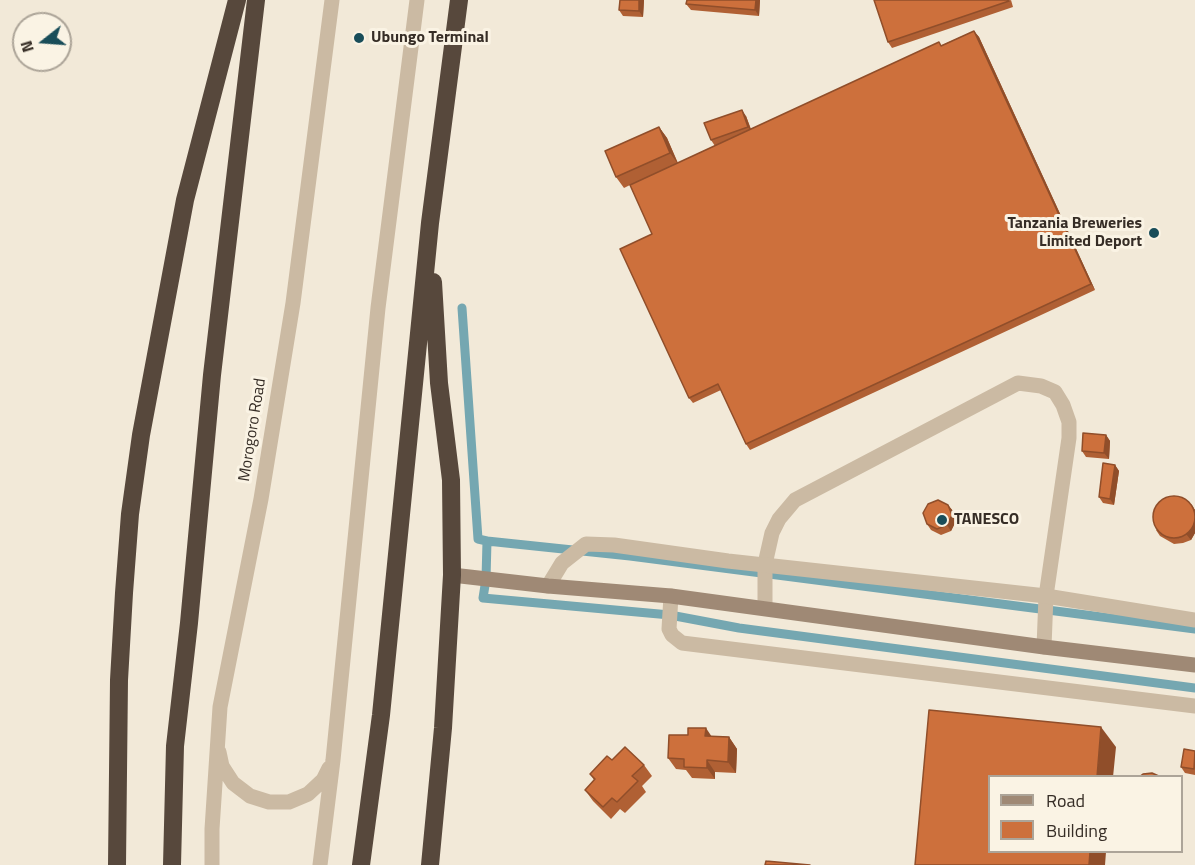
<!DOCTYPE html>
<html>
<head>
<meta charset="utf-8">
<style>
	body { margin:0 }
	#map { position:relative; width:1195px; height:865px; overflow:hidden; background:#f2e9d8; font-family:"Titillium Web",sans-serif }
	canvas { display:block }
	.legend { position:absolute; left:988px; top:775px; width:195px; height:78px; box-sizing:border-box; background:#faf3e4; border:2px solid #aca498; margin:0; padding:8px 10px; list-style:none; font-size:18px; color:#362d26 }
	.legend li { display:flex; align-items:center; gap:12px; height:30px }
	.legend b { width:30px; border:2px solid #aca498 }
	.north { position:absolute; left:12px; top:12px; width:60px; height:60px; box-sizing:border-box; background:#faf3e4; border:2px solid #aca498; border-radius:50%; rotate:253deg; font-size:16px; font-weight:700; line-height:24px; text-align:center; color:#362d26 }
	.north::after { content:''; display:block; margin:auto; width:21px; height:27px; background:#194d59; clip-path:polygon(50% 0,100% 100%,50% 72%,0 100%) }
</style>
</head>
<body>
<div id="map">
<canvas width="1195" height="865"></canvas>
<ul class="legend">
<li><b style="height:8px;background:#9f8975"></b>Road</li>
<li><b style="height:16px;background:#cd703c"></b>Building</li>
</ul>
<div class="north">N</div>
</div>
<script>
const ctx = document.querySelector('canvas').getContext('2d');
ctx.lineJoin = 'round';
const poly = rows => new Path2D(rows.map(r => 'M' + r).join(''));
function stroke(path, color, width, dash) { ctx.strokeStyle = color; ctx.lineWidth = width; ctx.lineCap = dash ? 'butt' : 'round'; ctx.setLineDash(dash || []); ctx.stroke(path); }
function fillPath(path, color) { ctx.fillStyle = color; ctx.fill(path, 'evenodd'); }
function label(font, color, halo, rows, align = 'center') {
  ctx.font = font + ' "Titillium Web",sans-serif'; ctx.lineWidth = 6; ctx.setLineDash([]); ctx.textBaseline = 'middle'; ctx.strokeStyle = halo; ctx.fillStyle = color; for (const [text, x, y, turn = 0] of rows) {
    ctx.save(); ctx.translate(x, y); ctx.rotate((+turn || 0) * Math.PI / 180); ctx.textAlign = isNaN(turn) ? turn : align; if (halo) ctx.strokeText(text, 0, 0); ctx.fillText(text, 0, 0); ctx.restore();
  }
}
stroke(poly([
	[462,308,478,539,487,541,486,579,483,598,670,615,739,628,1195,688],
	[487,541,630,556,1195,629]
]), '#75a7b1', 9);
stroke(poly([
	[765,608,765,564,772,533,779,519,795,500,1018,383,1041,386,1055,392,1063,405,1069,422,1069,438,1046,596,1044,647],
	[219,752,222,766,233,783,250,796,269,802,289,802,308,794,323,780,329,768],
	[212,865,212,829,220,707,261,499,293,303,332,0],
	[320,865,333,760,378,308,417,0]
]), '#cbbaa3', 15);
stroke(poly([
	[548,586,562,563,586,544,614,545,728,561,1046,596,1195,620],
	[671,596,669,629,672,635,682,643,1195,706]
]), '#cbbaa3', 15);
stroke(poly([
	[452,575,548,586,671,596,1044,647,1195,665]
]), '#9f8975', 15);
stroke(poly([
	[117,865,119,680,124,593,130,514,141,435,185,200,237,0],
	[172,865,175,746,189,623,212,375,256,0],
	[361,865,381,715,430,223,459,0],
	[430,865,443,728,452,575,451,480,439,383,433,282]
]), '#57483c', 18);
fillPath(poly([
	[644,0,643,17,623,16,619,10],
	[687,0,760,0,759,16,691,10,686,4],
	[1011,0,1013,7,892,48,888,42],
	[974,31,979,37,1095,290,750,450,746,444,721,390,693,403,689,398,652,234,636,182,624,188,616,177,659,127,667,138,678,163,715,146,711,140,746,116,751,129],
	[1106,435,1110,441,1109,459,1086,457,1082,451],
	[1115,465,1119,471,1114,505,1103,503,1099,497],
	[1191,504,1195,510,1195,533,1191,540,1183,543,1174,544,1160,536,1156,530],
	[948,505,953,511,956,521,951,531,941,535,931,530,927,524],
	[711,736,729,737,737,749,736,773,715,772,715,779,692,778,686,770,676,769,668,758],
	[1195,751,1195,775,1185,773,1181,767],
	[612,760,644,765,652,776,642,786,646,792,625,813,620,809,611,819,593,801,585,790,594,780,590,774]
]), '#b06034');
fillPath(poly([
	[639,0,644,0,643,17,639,11],
	[756,0,760,0,759,16,755,10],
	[974,31,979,37,1095,290,1091,284],
	[742,110,746,116,752,133,748,127],
	[659,127,667,138,678,164,670,153],
	[1106,435,1110,441,1109,459,1104,453],
	[1115,465,1119,471,1114,505,1110,499],
	[1191,504,1195,510,1195,533,1191,540,1186,534],
	[948,505,953,511,956,521,951,531,947,525],
	[1101,727,1116,747,1113,777,1097,777],
	[706,728,714,740,705,736],
	[729,737,737,749,736,773,728,762],
	[707,760,715,772,715,779,707,768],
	[1090,852,1106,852,1105,865,1089,865]
]), '#904e2a');
const building = poly([
	[620,0,639,0,639,11,619,10,620,0],
	[687,0,756,0,755,10,686,4,687,0],
	[874,0,1009,0,1009,1,888,42,874,0],
	[974,31,1091,284,746,444,718,384,689,398,620,249,652,234,630,185,939,42,941,46,974,31],
	[742,110,748,127,711,140,704,123,742,110],
	[659,127,670,153,616,177,605,151,659,127],
	[1083,433,1106,435,1104,453,1082,451,1083,433],
	[1103,463,1115,465,1110,499,1099,497,1103,463],
	'1153 517a21 21 0 1 1 42 0a21 21 0 1 1-42 0Z',
	[938,500,948,505,952,515,947,525,937,529,927,524,923,513,928,504,938,500],
	[929,710,1101,727,1097,777,990,777,990,852,1090,852,1089,865,915,865,929,710],
	[688,728,706,728,705,736,729,737,728,762,707,760,707,768,684,767,684,759,668,758,669,735,688,735,688,728],
	[625,747,644,765,632,776,638,781,617,802,612,798,603,807,585,790,595,779,590,774,607,756,612,760,625,747],
	[1184,749,1195,751,1194,769,1181,767,1184,749],
	[1152,773,1161,777,1139,777,1143,774,1152,773],
	[766,861,810,865,765,865,766,861]
]);
fillPath(building, '#cd703c');
stroke(building, '#904e2a', 1.5);
for (const [x, y, r, color] of [
	[359,38,6,"#194d59"],
	[1154,233,6,"#194d59"],
	[942,520,6,"#194d59"]
]) { const dot = new Path2D(); dot.arc(x, y, r, 0, 2 * Math.PI); ctx.fillStyle = color; ctx.fill(dot); stroke(dot, '#faf3e4', 2); }
label('bold 16px', '#362d26', '#faf3e4', [
	["Ubungo Terminal",371,38],
	["Tanzania Breweries",1142,224,"right"],
	["Limited Deport",1142,242,"right"],
	["TANESCO",954,520]
], 'left');
label('16px', '#362d26', '#faf3e4', [
	["Morogoro Road",253,430,-81]
]);
</script>
</body>
</html>
